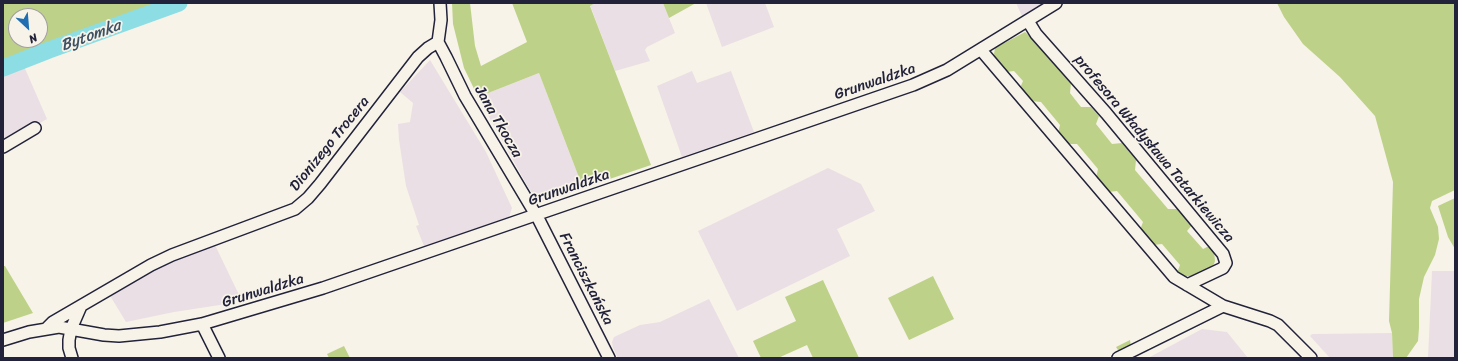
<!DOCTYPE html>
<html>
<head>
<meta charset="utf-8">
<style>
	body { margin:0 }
	#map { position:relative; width:1458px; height:361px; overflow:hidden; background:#f7f3e8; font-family:Sriracha,sans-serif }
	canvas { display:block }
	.frame { position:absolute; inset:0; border:4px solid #22223b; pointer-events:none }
	.north { position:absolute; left:8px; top:8px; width:40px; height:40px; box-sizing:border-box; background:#f7f3e8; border:1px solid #a29fa3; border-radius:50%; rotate:154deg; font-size:11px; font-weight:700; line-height:16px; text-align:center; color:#22223b }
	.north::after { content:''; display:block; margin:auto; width:14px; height:18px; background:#1f6fb2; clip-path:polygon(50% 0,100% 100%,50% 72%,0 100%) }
</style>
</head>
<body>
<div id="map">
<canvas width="1458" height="361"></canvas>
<div class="frame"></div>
<div class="north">N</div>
</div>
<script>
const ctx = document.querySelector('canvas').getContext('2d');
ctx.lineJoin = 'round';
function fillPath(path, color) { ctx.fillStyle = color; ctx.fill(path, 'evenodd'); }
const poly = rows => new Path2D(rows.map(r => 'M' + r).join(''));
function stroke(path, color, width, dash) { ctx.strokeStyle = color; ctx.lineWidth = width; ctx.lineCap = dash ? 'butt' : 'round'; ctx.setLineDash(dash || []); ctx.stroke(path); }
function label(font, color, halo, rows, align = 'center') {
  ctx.font = font + ' Sriracha,sans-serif'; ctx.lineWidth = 3.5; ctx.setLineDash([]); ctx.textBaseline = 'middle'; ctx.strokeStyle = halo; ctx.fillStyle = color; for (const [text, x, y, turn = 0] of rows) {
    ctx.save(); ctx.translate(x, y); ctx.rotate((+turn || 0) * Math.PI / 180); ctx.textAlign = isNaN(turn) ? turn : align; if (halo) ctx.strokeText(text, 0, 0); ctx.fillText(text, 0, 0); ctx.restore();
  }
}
fillPath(poly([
	[595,3,663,3,675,33,647,47,645,50,650,61,615,71,590,5],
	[706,3,765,3,774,27,722,47],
	[1016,3,1043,3,1022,16],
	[430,60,486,152,512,208,509,217,424,246,416,226,419,225,406,186,399,140,398,124,410,122,413,103,400,92],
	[23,64,47,119,3,144,3,73],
	[692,71,697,83,731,71,754,132,682,157,657,86],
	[539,73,583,188,548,201,541,201,536,198,528,187,478,97],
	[828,168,861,184,875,211,837,229,850,256,737,311,698,231],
	[215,245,241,299,226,304,174,312,126,322,109,294,163,264],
	[1432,271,1455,271,1455,358,1428,358],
	[709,299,739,358,618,358,613,348,612,342,614,337,640,325,660,322],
	[1202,329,1227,332,1248,358,1148,358],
	[1392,333,1393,358,1330,358,1310,336,1312,334]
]), '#eadfe4');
fillPath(poly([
	[3,3,163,3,3,62],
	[16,16,40,16,40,40,16,40],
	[452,3,470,3,475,46,481,66,527,42,512,3,595,3,590,6,651,165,583,188,539,73,478,97,464,68,453,24],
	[663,3,696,3,669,18],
	[1277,3,1455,3,1455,190,1432,201,1430,208,1438,227,1439,239,1435,255,1424,277,1419,299,1419,328,1418,341,1406,358,1393,358,1392,333,1389,321,1393,182,1375,116,1340,77,1303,44,1284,17],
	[1025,32,1035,41,1071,83,1070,93,1081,107,1091,107,1099,116,1096,124,1112,144,1122,143,1136,160,1135,170,1168,209,1178,209,1192,225,1187,231,1203,249,1209,246,1214,251,1215,261,1214,264,1210,268,1191,276,1184,276,1177,273,1180,265,1162,244,1153,245,1140,230,1143,222,1117,191,1108,192,1096,178,1098,169,1077,144,1067,144,1058,133,1060,125,1041,102,1031,101,1020,88,1023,81,1014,71,1006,72,997,61,994,54,995,48],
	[1455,198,1455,249,1448,237,1438,206],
	[3,266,5,266,33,313,3,323],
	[933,276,954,319,909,340,888,298],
	[823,280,859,358,813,358,807,345,778,358,761,358,753,341,796,321,785,297],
	[1130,340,1131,346,1120,353,1116,347],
	[344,346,350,358,329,358,327,354]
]), '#bdd288');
stroke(poly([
	[3,68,49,50,179,3]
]), '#8cdde4', 17);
const minor = poly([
	[1028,21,1036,34,1106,113,1223,254,1226,263,1223,268,1187,285],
	[438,42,446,57,465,96,539,220,609,358],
	[981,50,1174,277,1223,306,1270,321,1278,325,1311,358],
	[3,147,35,128],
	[202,324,219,358],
	[46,329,53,322,151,265,172,255,295,209,308,198,320,184,418,57,428,48,438,42,441,20,440,3],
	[3,340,29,332,59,327,104,335,119,336,160,332,202,324,323,288,913,85,947,70,1056,3],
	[72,358,69,348,69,340,71,329,81,306],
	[1118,358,1223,306]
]);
stroke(minor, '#22223b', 14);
stroke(minor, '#f7f3e8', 11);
label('15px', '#22223b', '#f7f3e8', [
	["Grunwaldzka",875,82,-19],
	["Jana Tkocza",498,122,60],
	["Dionizego Trocera",330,144,-51],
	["profesora Władysława Tatarkiewicza",1154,149,50],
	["Grunwaldzka",569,188,-19],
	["Franciszkańska",586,279,63],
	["Grunwaldzka",263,291,-17]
]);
label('italic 16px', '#3c5165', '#f7f3e8', [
	["Bytomka",91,36,-20]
]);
</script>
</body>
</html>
